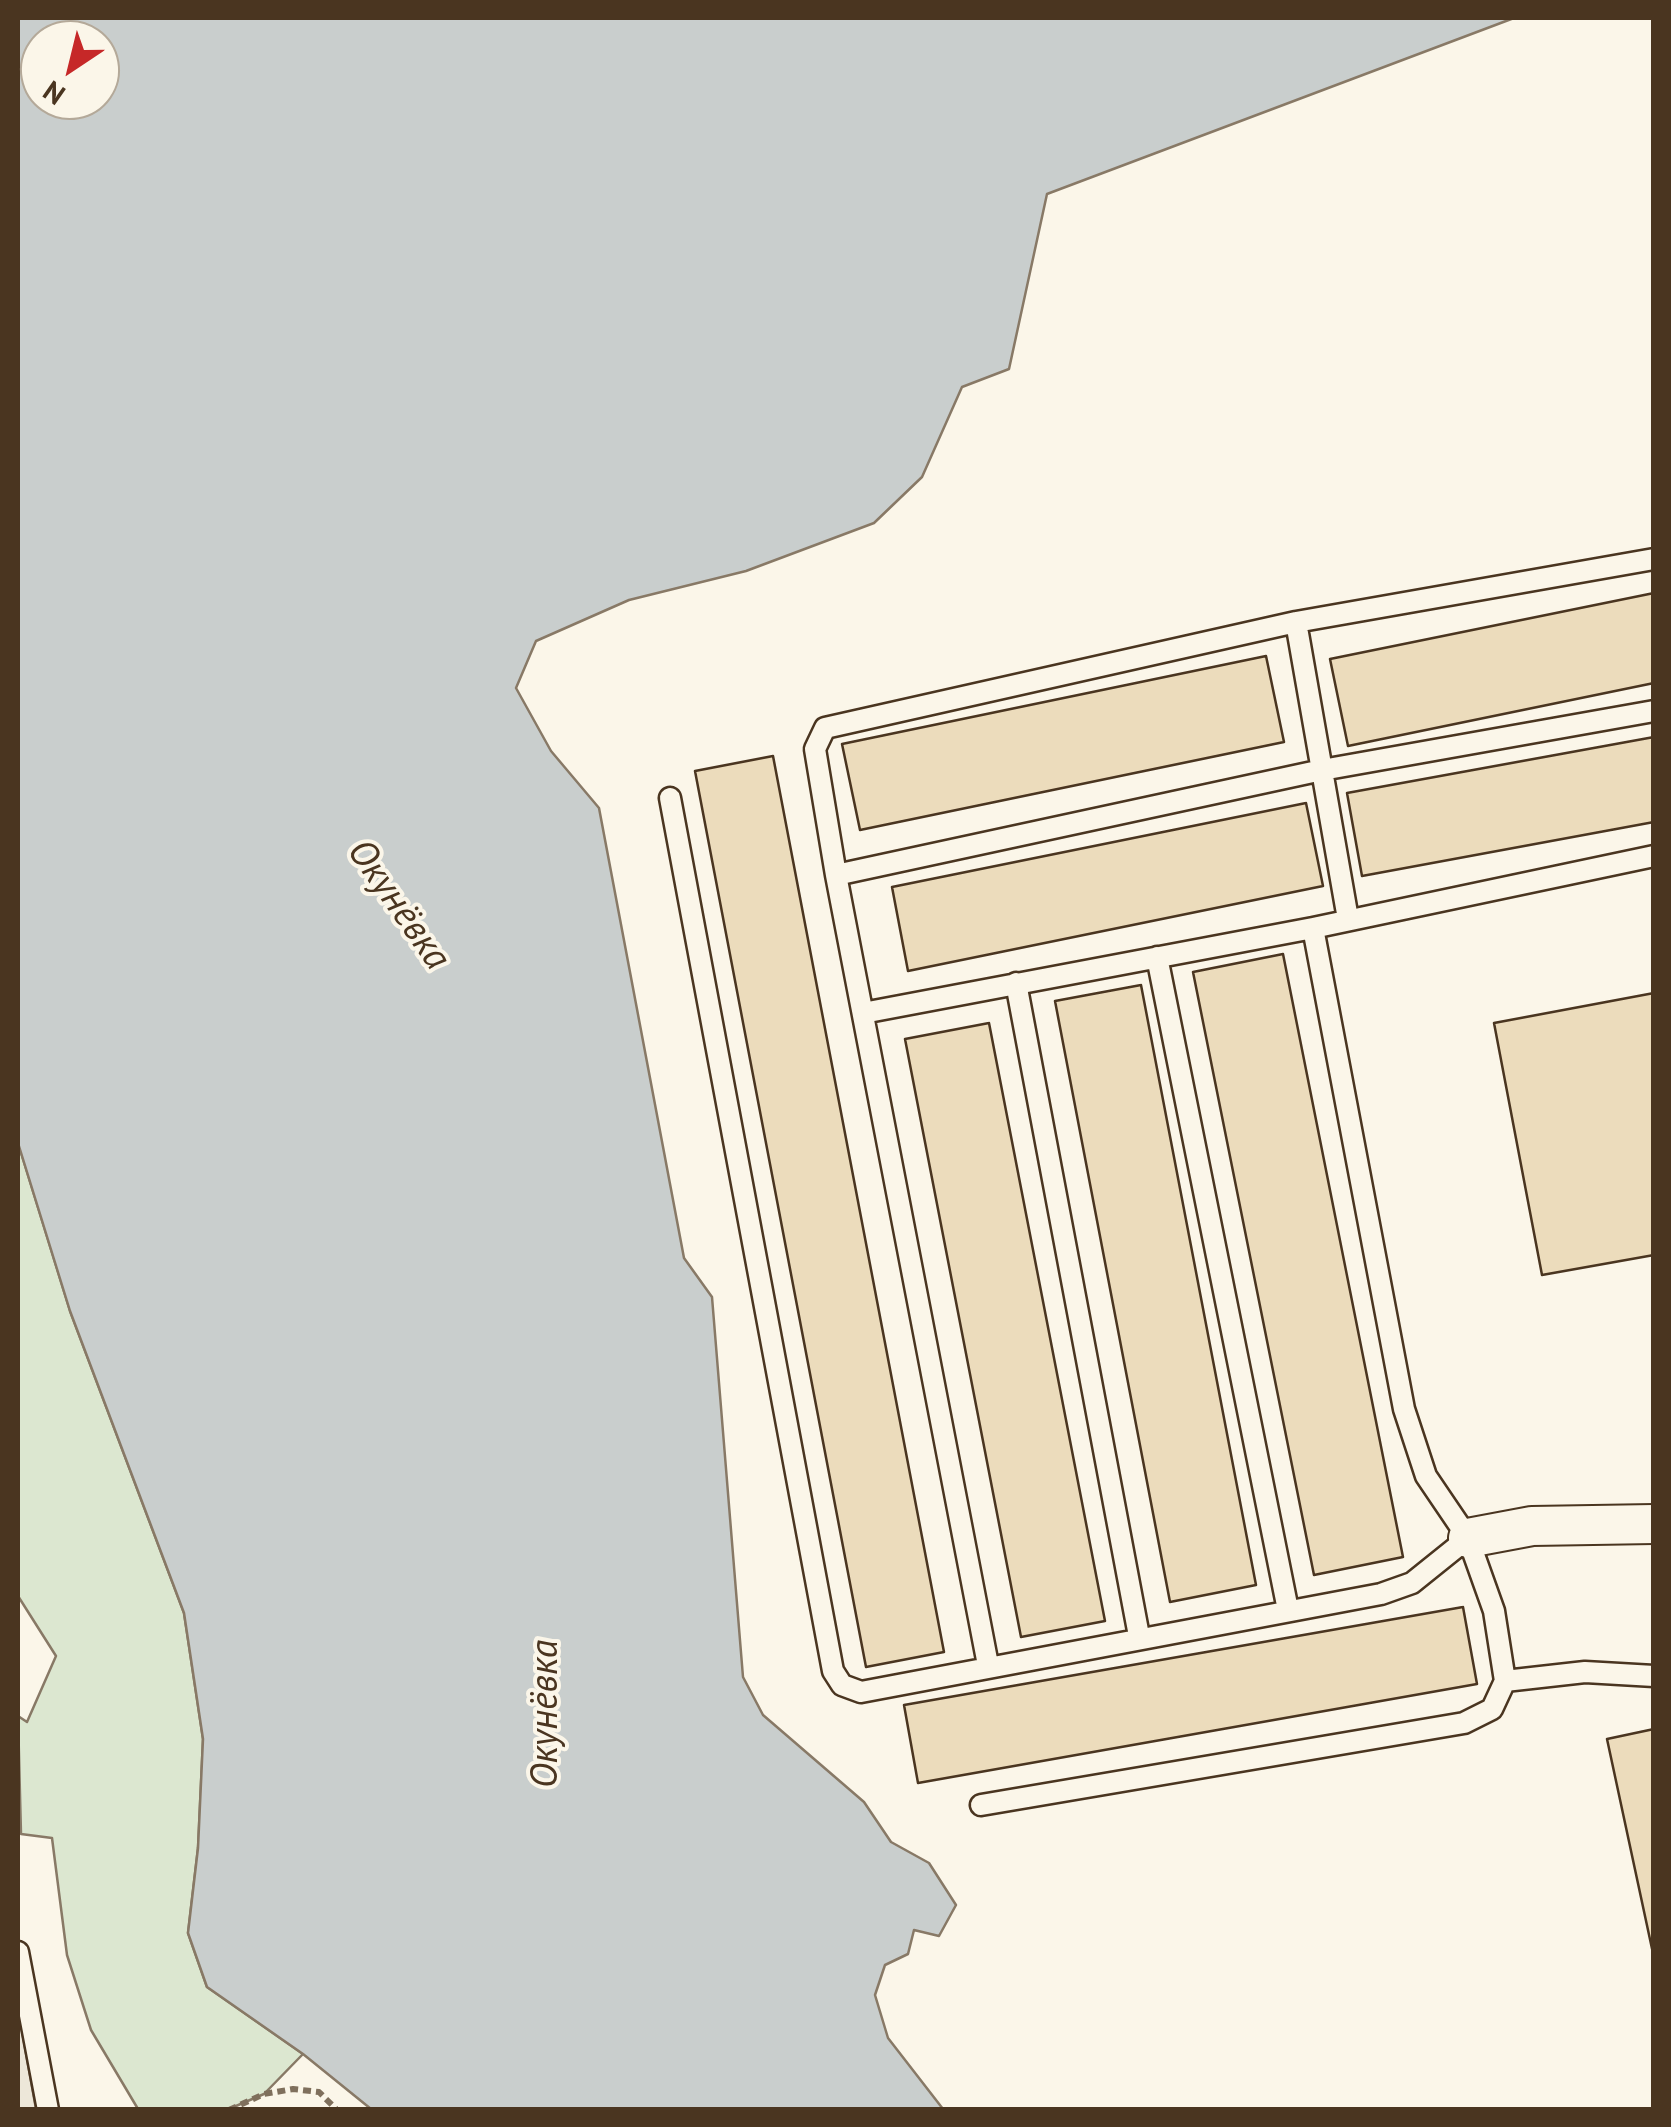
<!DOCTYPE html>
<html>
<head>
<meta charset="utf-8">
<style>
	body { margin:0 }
	#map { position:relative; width:1671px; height:2127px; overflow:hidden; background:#fbf6e9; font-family:"PT Sans",sans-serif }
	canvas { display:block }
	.frame { position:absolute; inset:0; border:20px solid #4a3520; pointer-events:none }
	.north { position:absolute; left:20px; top:20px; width:100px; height:100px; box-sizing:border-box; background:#fbf6e9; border:2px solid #b4a999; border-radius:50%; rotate:215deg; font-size:28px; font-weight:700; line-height:40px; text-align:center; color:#4a3520 }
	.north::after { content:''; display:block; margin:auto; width:35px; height:45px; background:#c62828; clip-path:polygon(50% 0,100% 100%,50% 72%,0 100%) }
</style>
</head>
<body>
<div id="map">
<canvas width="1671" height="2127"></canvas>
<div class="frame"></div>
<div class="north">N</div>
</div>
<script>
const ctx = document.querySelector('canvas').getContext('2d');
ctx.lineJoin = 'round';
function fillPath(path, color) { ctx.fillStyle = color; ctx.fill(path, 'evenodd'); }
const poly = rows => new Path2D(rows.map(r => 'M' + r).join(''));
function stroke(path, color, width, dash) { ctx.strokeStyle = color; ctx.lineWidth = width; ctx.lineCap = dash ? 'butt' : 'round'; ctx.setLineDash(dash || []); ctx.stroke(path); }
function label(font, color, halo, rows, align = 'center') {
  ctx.font = font + ' "PT Sans",sans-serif'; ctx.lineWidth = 8; ctx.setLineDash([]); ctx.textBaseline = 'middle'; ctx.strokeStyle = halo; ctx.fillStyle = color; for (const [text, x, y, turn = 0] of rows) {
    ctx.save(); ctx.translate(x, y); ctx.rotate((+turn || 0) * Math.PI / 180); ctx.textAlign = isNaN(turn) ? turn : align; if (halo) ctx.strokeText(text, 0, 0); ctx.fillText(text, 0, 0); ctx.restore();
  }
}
const green = poly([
	[18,1143,70,1311,184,1613,203,1739,198,1848,188,1933,207,1987,303,2054,264,2094,229,2109,138,2109,91,2030,67,1955,52,1838,21,1834,18,1716,27,1722,56,1656,18,1596,18,1143]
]);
fillPath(green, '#dce7d0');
stroke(green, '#887966', 2.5);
const parking = poly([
	[18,2009,36,2109,18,2109,18,2009]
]);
fillPath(parking, '#ede7d9');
stroke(parking, '#887966', 2.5);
const water = poly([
	[18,18,1514,18,1047,194,1009,369,962,387,922,477,874,523,746,571,629,600,536,641,516,688,551,751,599,808,684,1258,712,1297,743,1677,763,1715,864,1802,891,1842,929,1863,956,1905,939,1936,914,1930,908,1954,885,1965,875,1995,888,2038,943,2109,371,2109,303,2054,207,1987,188,1933,198,1848,203,1739,184,1613,70,1311,18,1143,18,18],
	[40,40,100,40,100,100,40,100,40,40]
]);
fillPath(water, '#c9cecd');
stroke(water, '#887966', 2.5);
const building = poly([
	[1654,593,1654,683,1348,746,1330,659,1654,593],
	[1266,656,1284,742,860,830,842,744,1266,656],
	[1654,737,1654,822,1362,876,1347,793,1654,737],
	[773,756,944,1652,866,1667,695,771,773,756],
	[1306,803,1323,886,908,971,892,887,1306,803],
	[1283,954,1403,1557,1314,1575,1193,972,1283,954],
	[1141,985,1256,1585,1170,1602,1055,1001,1141,985],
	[1654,993,1654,1255,1542,1275,1494,1023,1654,993],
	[989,1023,1105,1621,1021,1637,905,1039,989,1023],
	[1463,1607,1477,1684,918,1783,904,1705,1463,1607],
	[1654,1729,1654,1958,1607,1739,1654,1729]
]);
fillPath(building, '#ecdcbc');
stroke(building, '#4a3520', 2.5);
const lane = poly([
	[1296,622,1348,919],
	[670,798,833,1671,842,1685,861,1692,1381,1594,1412,1583,1468,1538],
	[836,875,1322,770,1654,711],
	[1157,957,1288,1610],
	[1016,983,1139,1636],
	[863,1013,1313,928,1654,856],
	[988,1665,836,875,815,749,825,728,1296,622,1654,559],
	[1505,1681,1585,1672,1654,1676],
	[981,1805,1464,1723,1492,1709,1505,1681,1494,1611,1468,1538,1426,1476,1404,1409,1313,928],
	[18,1952,48,2110]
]);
const street = poly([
	[1468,1538,1532,1526,1654,1524]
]);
stroke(lane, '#4a3520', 25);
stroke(street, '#4a3520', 42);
stroke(poly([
	[229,2110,264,2094,293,2089,319,2092,337,2110]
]), '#7f6f5c', 6, [8, 5]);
stroke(lane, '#fbf6e9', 20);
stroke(street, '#fbf6e9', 38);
label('italic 38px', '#4a3520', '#fbf6e9', [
	["Окунёвка",398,905,55],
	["Окунёвка",546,1714,-90]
]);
</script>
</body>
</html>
